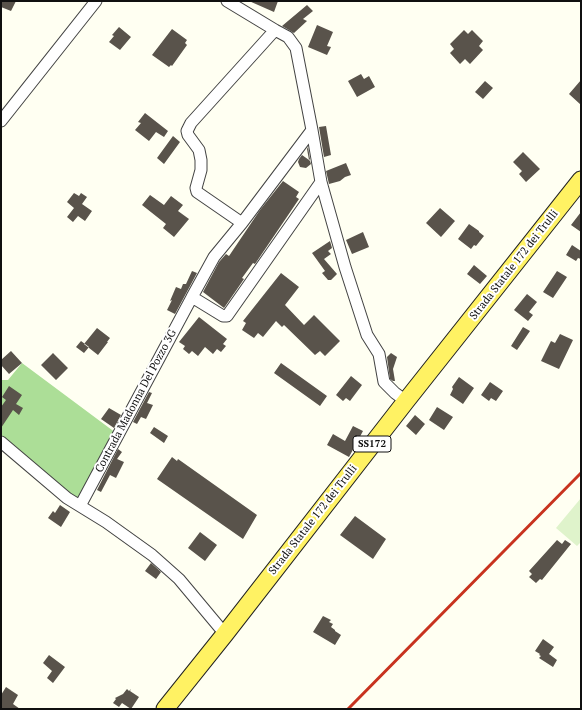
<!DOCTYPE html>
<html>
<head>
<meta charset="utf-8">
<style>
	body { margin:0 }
	#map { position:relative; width:582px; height:710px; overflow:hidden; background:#fffff2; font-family:"PT Serif",serif }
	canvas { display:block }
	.frame { position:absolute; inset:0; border:2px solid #101010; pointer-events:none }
</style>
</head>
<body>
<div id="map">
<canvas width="582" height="710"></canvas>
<div class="frame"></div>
</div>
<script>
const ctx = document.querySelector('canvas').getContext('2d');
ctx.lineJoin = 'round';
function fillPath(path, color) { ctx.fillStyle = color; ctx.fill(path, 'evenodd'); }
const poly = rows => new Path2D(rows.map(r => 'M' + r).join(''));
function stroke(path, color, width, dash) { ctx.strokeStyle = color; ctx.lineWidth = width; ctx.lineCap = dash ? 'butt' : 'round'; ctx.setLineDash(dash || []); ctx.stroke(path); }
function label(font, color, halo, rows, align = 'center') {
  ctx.font = font + ' "PT Serif",serif'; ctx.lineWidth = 4; ctx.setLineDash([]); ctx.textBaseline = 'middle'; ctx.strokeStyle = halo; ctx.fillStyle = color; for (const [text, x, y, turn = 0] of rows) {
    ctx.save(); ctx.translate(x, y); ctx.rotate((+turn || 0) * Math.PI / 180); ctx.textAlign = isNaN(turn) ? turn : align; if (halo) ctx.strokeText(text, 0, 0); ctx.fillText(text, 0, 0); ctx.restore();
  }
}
fillPath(poly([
	[22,363,116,433,77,501,2,449,1,450,1,380,8,380]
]), '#acde97');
fillPath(poly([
	[581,498,581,542,577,546,556,528]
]), '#dff3cb');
fillPath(poly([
	[1,1,16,1,11,11,1,7],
	[249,1,278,1,274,12],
	[307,5,313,11,303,19,307,21,294,33,282,26],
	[317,25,333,32,327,46,331,47,327,55,308,47],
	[119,27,131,37,120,50,109,42,114,36,112,35],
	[172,29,187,40,185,43,187,45,172,66,171,65,169,67,152,55],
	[464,30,468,34,472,30,483,41,479,46,483,50,470,64,465,59,460,64,450,53,454,49,450,44],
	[361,74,364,79,369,76,375,87,357,97,348,81],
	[581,80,581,105,569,94],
	[485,81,493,88,483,99,475,92],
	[145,113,168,131,164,137,156,132,149,141,135,130,141,123,138,122],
	[326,126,331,155,324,157,319,127],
	[173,136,180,142,164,164,157,158],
	[308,147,310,159,309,160,310,161,311,164,306,168,300,167,298,162,299,159,302,155,309,160,307,149],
	[523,152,540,169,526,182,519,174,522,171,513,162],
	[346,163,351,175,345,177,340,181,329,184,326,171],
	[283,181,299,192,296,197,299,199,255,264,253,263,242,278,244,279,224,308,203,292,219,262,226,254,229,256,260,210],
	[74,193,79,196,81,193,87,197,82,204,92,211,85,221,78,216,73,222,67,217,74,208,67,202],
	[150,195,164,205,171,196,183,205,178,211,189,219,174,237,163,228,166,224,142,205],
	[440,208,455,221,441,237,426,223],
	[581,212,581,232,571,225],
	[469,224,479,231,479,232,484,236,476,246,474,245,471,249,458,239],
	[363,232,369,247,352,254,346,240],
	[330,241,332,248,328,251,331,254,324,259,337,274,331,280,328,280,322,273,325,271,312,253],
	[572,245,581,251,581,259,578,258,576,261,566,255],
	[474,265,487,276,480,284,467,274],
	[192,271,197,273,175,314,167,310,172,300,170,301,176,287,181,289,183,284,186,284],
	[557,271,567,277,553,298,543,292],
	[281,273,299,287,285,305,304,325,314,315,340,341,325,356,320,351,315,355,284,325,282,327,276,321,263,337,258,333,254,338,242,330,246,323,243,321],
	[527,294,537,302,529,312,533,315,528,321,514,310],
	[199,317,227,339,223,344,226,346,221,352,217,349,213,354,205,347,198,356,192,351,189,354,183,349,185,346,179,342],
	[523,327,530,331,517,350,511,346],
	[97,328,110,338,107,342,108,342,98,355,84,344],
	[560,334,573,340,559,369,541,361,551,341,555,343],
	[81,341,89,347,84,353,76,347],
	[11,351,22,363,9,374,1,365,1,360],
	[53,353,68,368,56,380,41,365],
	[391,353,397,357,393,369,395,381,393,381,390,379,387,357],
	[281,363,327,396,320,406,274,373],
	[351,376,362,385,350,401,346,398,343,401,336,395],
	[459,377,474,388,463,404,450,395,453,389,452,387],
	[490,382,503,391,496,401,491,398,489,401,481,395],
	[9,386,22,395,16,404,23,408,19,415,13,410,1,428,1,407,6,400,2,397],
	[149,392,152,393,147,403,153,405,146,419,141,417,137,424,133,422],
	[437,407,453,417,444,430,429,420],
	[109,408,121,415,114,428,101,419],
	[415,415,425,424,416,435,406,426],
	[353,426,363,431,349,457,327,445,333,434,345,441],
	[154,427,168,436,164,443,150,433],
	[118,449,122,452,117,459,124,462,116,478,110,475,101,492,97,490],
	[172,457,177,461,178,459,257,515,243,539,157,479],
	[60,505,70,512,61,527,48,518,53,511,55,513],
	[355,516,386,539,373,559,340,535],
	[200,532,217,545,205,561,188,548],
	[557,540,562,544,565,540,571,544,542,580,540,579,536,583,529,577,532,574,529,571],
	[151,563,161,572,156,579,145,571],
	[323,616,331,620,329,622,333,624,331,627,335,630,335,631,341,635,335,645,313,632],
	[543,639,554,647,549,654,557,660,553,667,539,658,541,656,539,655,540,654,535,651],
	[49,655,65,667,53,683,47,678,52,671,43,663],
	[6,687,18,695,13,704,20,709,1,709,1,695],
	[127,689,129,691,131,689,130,691,139,697,131,709,122,703,119,707,113,703,116,699,115,698,123,694]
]), '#59534b');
const street = poly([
	[227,1,275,30,191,123,187,131,188,135,199,150,201,160,201,170,196,188,197,192,242,223,214,257,192,297,223,316,227,316,321,182],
	[275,30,288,37,296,48,312,130,321,182,345,267,367,335,379,354,384,382,395,393,406,401],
	[1,121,96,1],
	[242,223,312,130],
	[1,442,67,498,106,522,152,555,179,579,225,634],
	[80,506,192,297]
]);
const primary = poly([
	[165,709,225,634,406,401,581,180]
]);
stroke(street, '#434343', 13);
stroke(primary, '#212121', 19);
stroke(street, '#fff', 11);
stroke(primary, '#fff263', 17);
stroke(poly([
	[348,709,581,473]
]), '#c8331f', 3);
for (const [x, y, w] of [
	[372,444,38]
]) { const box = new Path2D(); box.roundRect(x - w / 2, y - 8, w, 16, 3); ctx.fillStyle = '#fff'; ctx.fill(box); stroke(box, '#101010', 1); }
label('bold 10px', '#101010', null, [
	["SS172",372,444]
]);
label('11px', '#101010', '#fff', [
	["Strada Statale 172 dei Trulli",514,265,-52],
	["Contrada Madonna Del Pozzo 3G",136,401,-62],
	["Strada Statale 172 dei Trulli",313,520,-52]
]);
</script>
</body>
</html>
